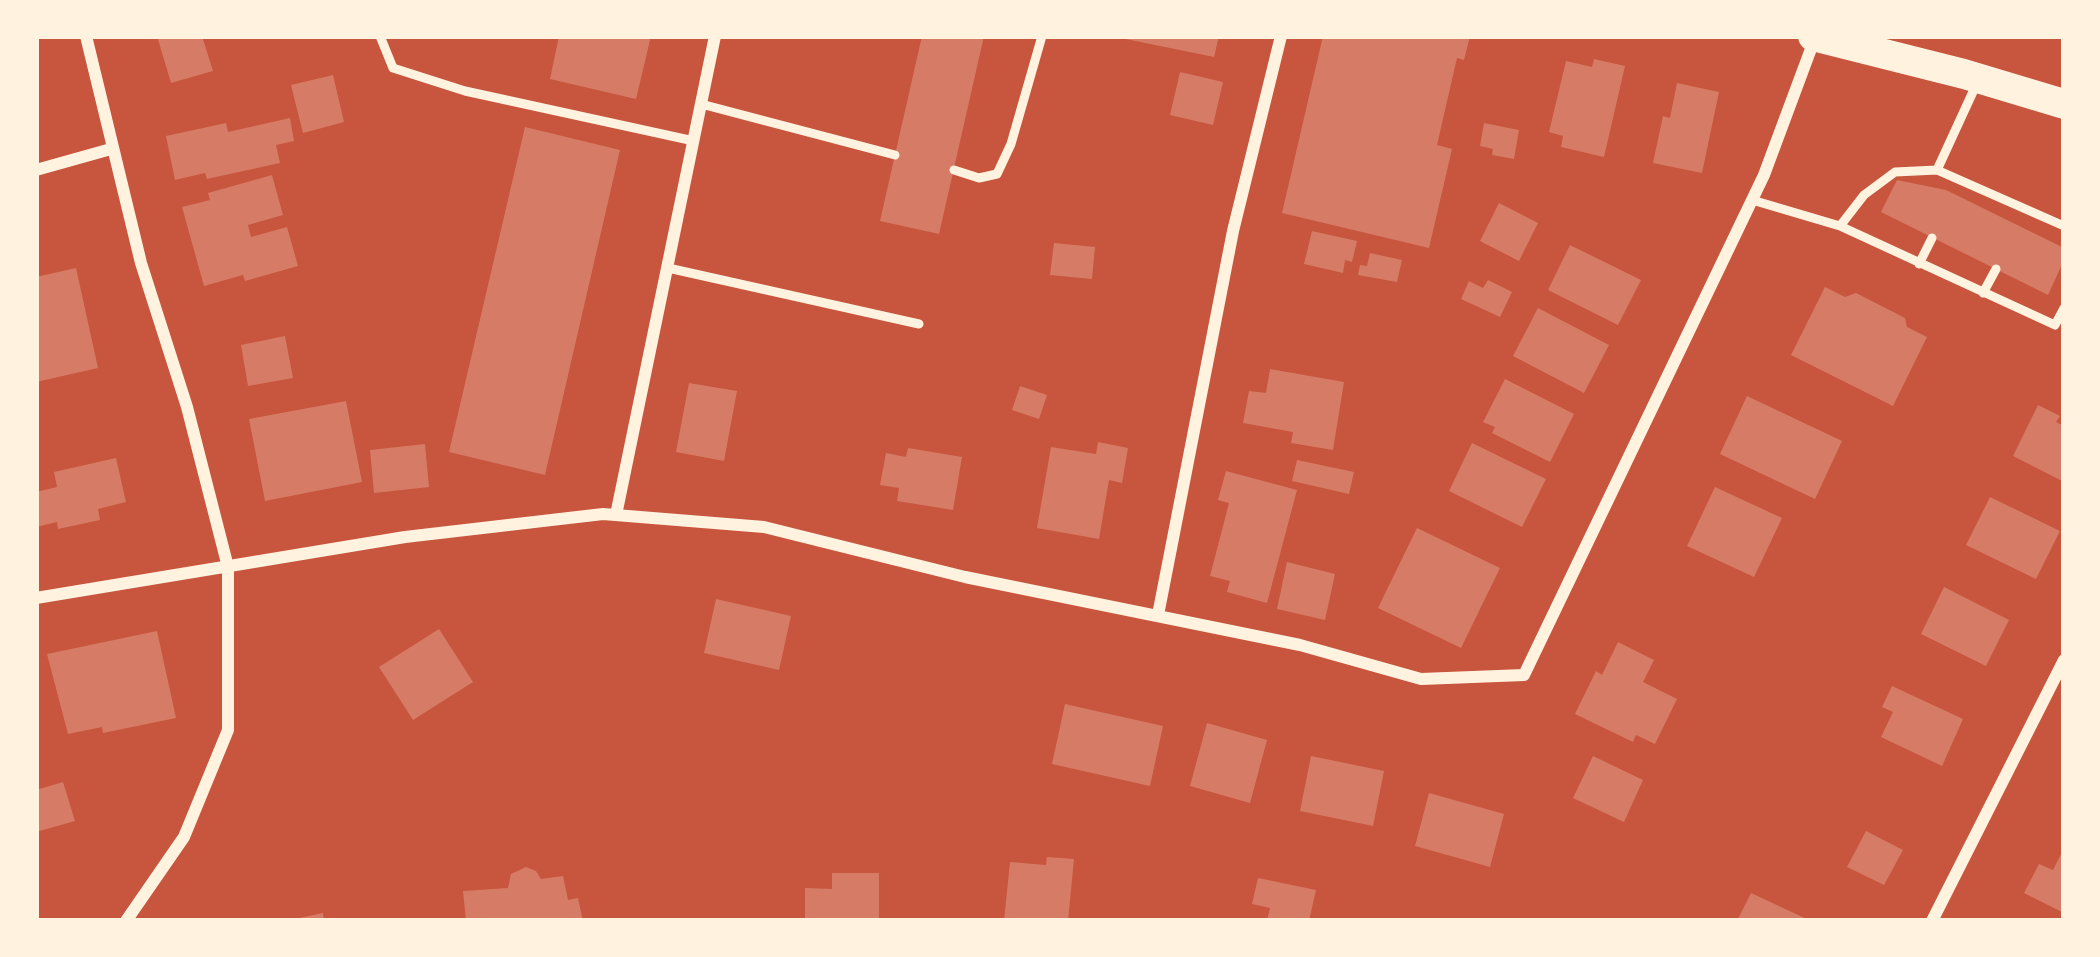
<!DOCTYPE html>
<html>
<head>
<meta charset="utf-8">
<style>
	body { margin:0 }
	#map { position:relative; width:2100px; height:957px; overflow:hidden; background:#c8553d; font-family:"Exo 2",sans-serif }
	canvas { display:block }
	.frame { position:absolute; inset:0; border:39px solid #fff3e0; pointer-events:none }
</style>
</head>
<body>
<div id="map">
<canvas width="2100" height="957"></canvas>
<div class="frame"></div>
</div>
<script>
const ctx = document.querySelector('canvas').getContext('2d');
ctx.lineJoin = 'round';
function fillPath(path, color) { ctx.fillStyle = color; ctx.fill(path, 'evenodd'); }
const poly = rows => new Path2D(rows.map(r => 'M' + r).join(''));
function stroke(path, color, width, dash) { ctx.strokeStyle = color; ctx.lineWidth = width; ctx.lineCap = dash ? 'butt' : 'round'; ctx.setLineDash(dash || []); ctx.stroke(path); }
fillPath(poly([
	[157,36,202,36,213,71,171,83],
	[559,36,651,36,636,99,550,79],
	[922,36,984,36,939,234,880,221],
	[1111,36,1219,36,1214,57],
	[1323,36,1470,36,1464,60,1457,58,1437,145,1452,149,1429,248,1282,213],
	[1594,59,1625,66,1604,157,1561,147,1563,136,1549,132,1566,61,1592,67],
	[1180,72,1223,82,1213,125,1170,115],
	[333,75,344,122,303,133,291,85],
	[1677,83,1719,92,1702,173,1653,163,1663,116,1670,118],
	[290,118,294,141,276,145,280,163,207,179,205,173,175,180,166,136,226,123,228,132],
	[1484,123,1519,130,1514,159,1492,155,1493,149,1480,146],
	[525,127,620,150,545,475,449,452],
	[272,175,283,215,248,225,251,237,287,227,298,266,245,281,243,275,204,286,182,207,210,200,208,193],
	[1897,180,1946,190,2064,248,2064,260,2048,295,1881,212],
	[1499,203,1538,223,1519,261,1480,241],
	[1312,231,1357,241,1352,262,1345,260,1343,273,1304,264],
	[1054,243,1095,247,1092,279,1050,275],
	[1570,245,1641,280,1618,325,1548,290],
	[1370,253,1402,260,1397,282,1358,275,1360,265,1367,266],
	[76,268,98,368,36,382,36,277],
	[1488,280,1512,292,1500,317,1461,299,1469,281,1483,288],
	[1825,287,1845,297,1856,293,1905,318,1907,327,1927,337,1893,406,1791,355],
	[1538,308,1609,345,1584,393,1513,356],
	[285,336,293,378,248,386,241,345],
	[1270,369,1344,382,1333,450,1291,443,1293,432,1243,423,1249,391,1266,393],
	[1505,379,1574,414,1550,462,1492,433,1495,427,1483,422],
	[689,383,737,391,724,461,676,452],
	[1020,386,1047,395,1039,419,1012,410],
	[1747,396,1842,441,1815,499,1720,454],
	[346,401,362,482,265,501,249,419],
	[2038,405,2060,416,2056,422,2064,426,2064,482,2013,456],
	[1098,442,1128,448,1122,483,1109,480,1099,539,1037,528,1051,447,1096,454],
	[1472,443,1546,479,1522,527,1449,491],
	[425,444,429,487,374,493,370,450],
	[908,448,962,457,953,510,897,501,899,488,880,485,886,453,906,457],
	[116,458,126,502,98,509,100,520,58,529,57,522,36,527,36,492,57,487,54,472],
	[1297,460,1354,472,1349,494,1292,481],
	[1226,471,1297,490,1267,603,1227,592,1230,581,1210,576,1229,503,1218,500],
	[1715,487,1782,518,1754,577,1687,546],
	[1990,497,2060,531,2036,579,1966,545],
	[1417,528,1500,568,1461,648,1378,608],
	[1287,562,1335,574,1325,620,1277,609],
	[1944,587,2009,620,1986,666,1921,634],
	[716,599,791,616,779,670,704,653],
	[439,629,473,682,413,720,379,667],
	[157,631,176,718,103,733,102,727,68,734,47,654],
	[1618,642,1654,660,1643,682,1677,699,1655,744,1636,735,1633,742,1575,714,1596,671,1602,675],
	[1892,686,1963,719,1942,766,1881,737,1893,712,1882,707],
	[1065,704,1163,726,1150,786,1052,764],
	[1207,723,1267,740,1250,803,1190,786],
	[1311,756,1384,771,1373,826,1300,811],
	[1593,756,1643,780,1624,822,1573,798],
	[63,782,75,821,36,832,36,790],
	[1429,793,1504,814,1490,867,1415,846],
	[1866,831,1903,850,1884,885,1847,867],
	[2064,848,2064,913,2024,893,2039,864,2053,870],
	[1047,857,1074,859,1068,921,1004,921,1010,862,1046,865],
	[526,867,536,871,541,879,563,876,568,900,578,898,583,921,466,921,463,891,508,888,511,874],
	[832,873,879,873,879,921,805,920,805,888,832,889],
	[1258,878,1316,890,1309,921,1267,921,1270,908,1252,904],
	[1751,893,1811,921,1737,921],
	[323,913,324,921,294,921,294,919]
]), '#d67c66');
stroke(poly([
	[380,36,393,68,465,91,694,141],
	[1977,83,1937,170,2064,226],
	[701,104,895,155],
	[954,170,979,178,997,174,1011,144,1042,36],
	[1752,200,1840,226,2055,325,2064,308],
	[1840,226,1864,195,1895,172,1937,170],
	[1919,264,1932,238],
	[668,268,919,324],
	[1983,293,1996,269]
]), '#fff3e0', 9);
stroke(poly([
	[86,36,141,263,187,407,228,567,228,730,184,837,126,921],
	[36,170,111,149],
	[616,515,715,36],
	[36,598,405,537,603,514,764,527,965,577,1300,645,1421,679,1524,675,1764,175,1815,38],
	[1158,615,1233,231,1281,36],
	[1932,921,2064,660]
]), '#fff3e0', 12);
stroke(poly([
	[1813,36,1964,74,2064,104]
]), '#fff3e0', 30);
</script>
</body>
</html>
